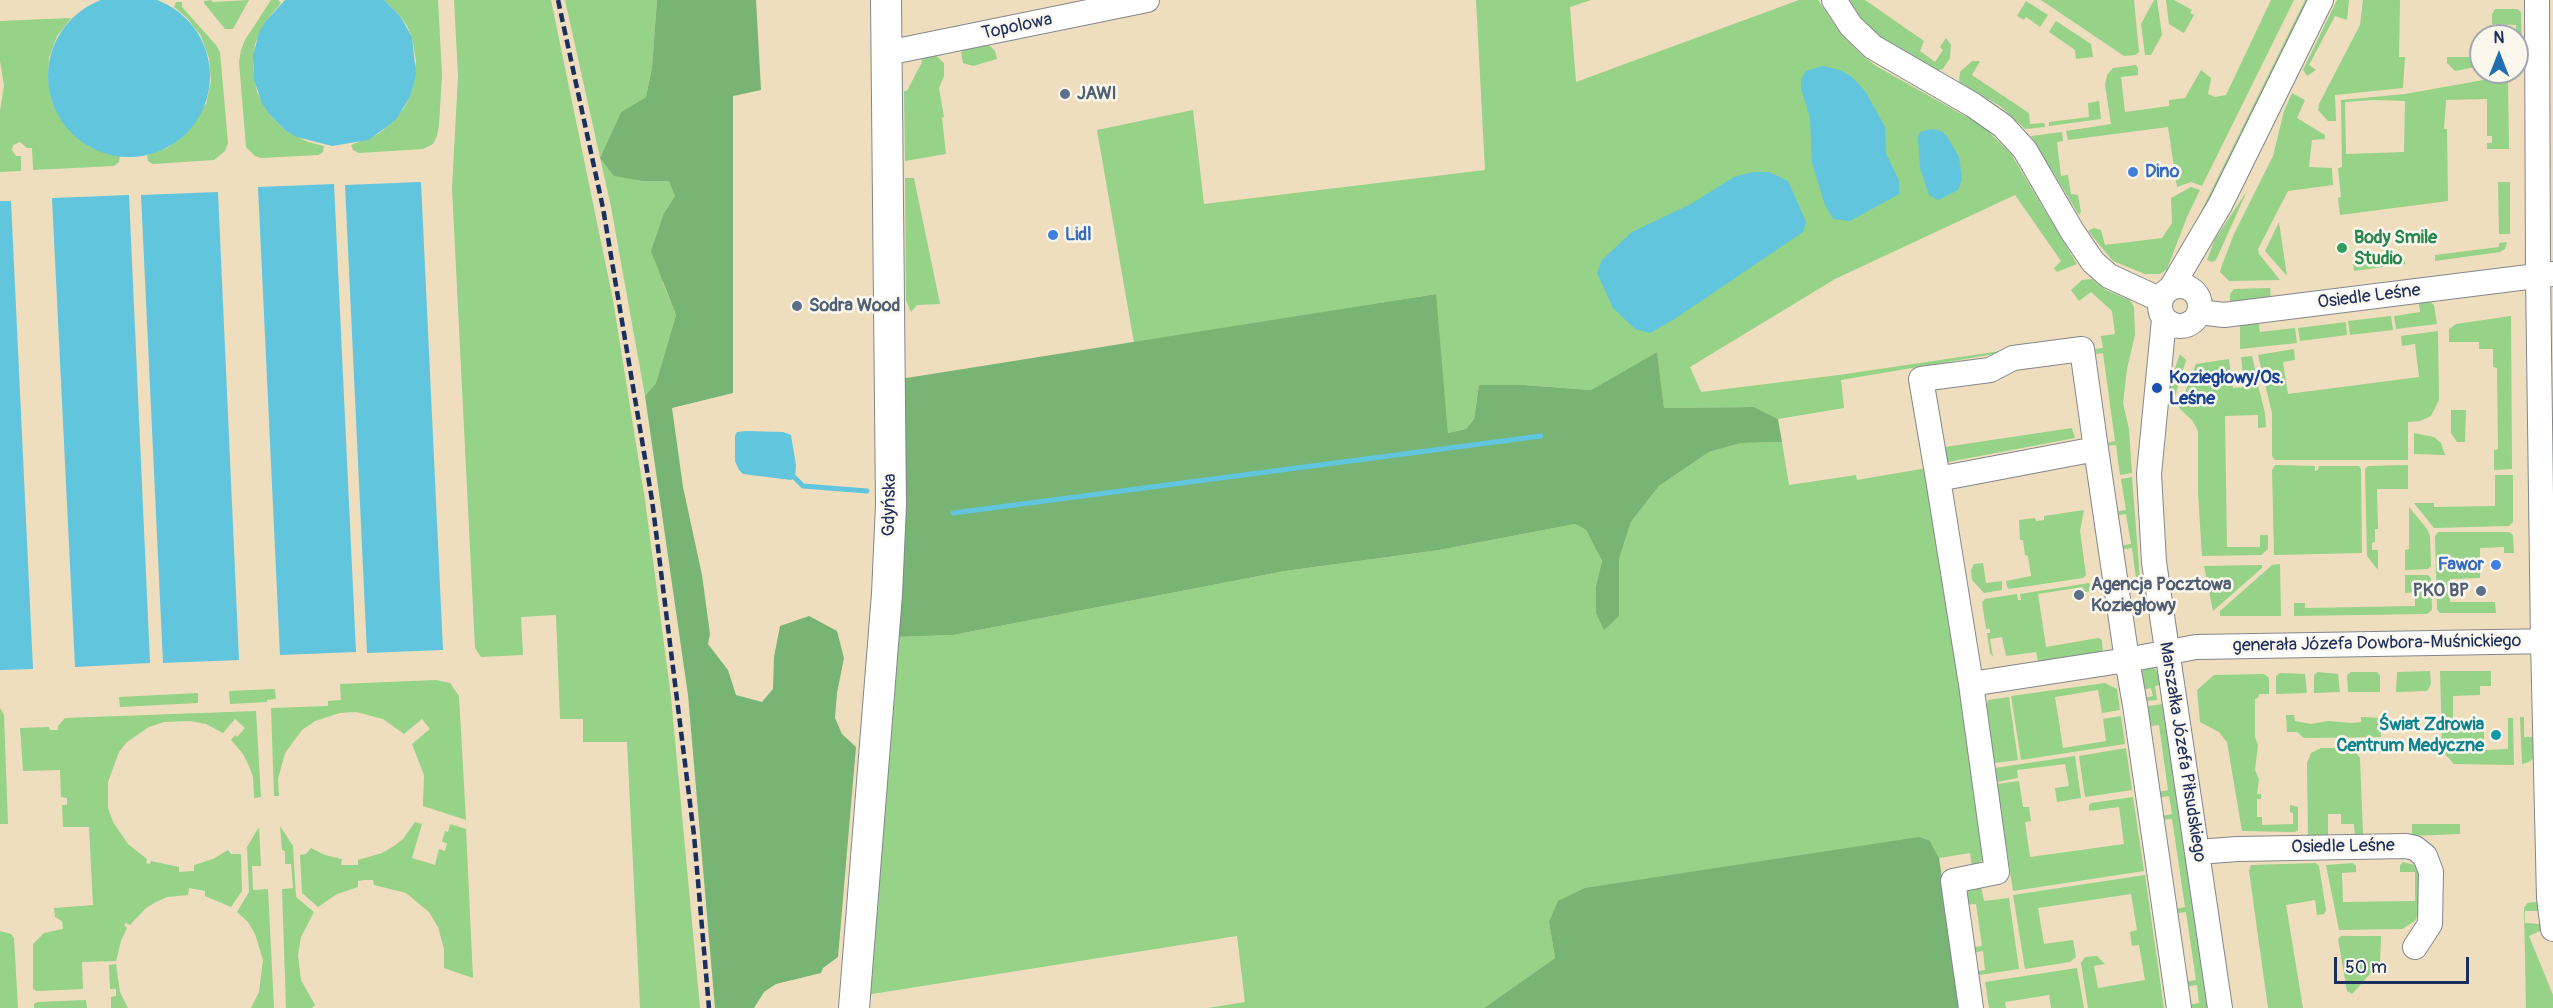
<!DOCTYPE html>
<html>
<head>
<meta charset="utf-8">
<style>
	body { margin:0 }
	#map { position:relative; width:2553px; height:1008px; overflow:hidden; background:#eedebd; font-family:Pangolin,sans-serif }
	canvas { display:block }
	.north { position:absolute; left:2469px; top:24px; width:60px; height:60px; box-sizing:border-box; background:#fbf7ec; border:2px solid #a1a7b3; border-radius:50%; rotate:0deg; font-size:16px; font-weight:700; line-height:24px; text-align:center; color:#1b2f5e }
	.north::after { content:''; display:block; margin:auto; width:21px; height:27px; background:#1f6fb2; clip-path:polygon(50% 0,100% 100%,50% 72%,0 100%) }
	.scale { position:absolute; left:2334px; top:957px; width:135px; height:27px; box-sizing:border-box; border:3px solid #1b2f5e; border-top:0; padding-left:8px; font-size:18px; line-height:21px; white-space:nowrap; color:#1b2f5e; -webkit-text-stroke:4px #fbf7ec; paint-order:stroke }
</style>
</head>
<body>
<div id="map">
<canvas width="2553" height="1008"></canvas>
<div class="north">N</div>
<div class="scale">50 m</div>
</div>
<script>
const ctx = document.querySelector('canvas').getContext('2d');
ctx.lineJoin = 'round';
function fillPath(path, color) { ctx.fillStyle = color; ctx.fill(path, 'evenodd'); }
const poly = rows => new Path2D(rows.map(r => 'M' + r).join(''));
function stroke(path, color, width, dash) { ctx.strokeStyle = color; ctx.lineWidth = width; ctx.lineCap = dash ? 'butt' : 'round'; ctx.setLineDash(dash || []); ctx.stroke(path); }
function label(font, color, halo, rows, align = 'center') {
  ctx.font = font + ' Pangolin,sans-serif'; ctx.lineWidth = 5; ctx.setLineDash([]); ctx.textBaseline = 'middle'; ctx.strokeStyle = halo; ctx.fillStyle = color; for (const [text, x, y, turn = 0] of rows) {
    ctx.save(); ctx.translate(x, y); ctx.rotate((+turn || 0) * Math.PI / 180); ctx.textAlign = isNaN(turn) ? turn : align; if (halo) ctx.strokeText(text, 0, 0); ctx.fillText(text, 0, 0); ctx.restore();
  }
}
fillPath(poly([
	[212,0,212,2,249,0,233,29,225,29,204,3,204,1],
	[271,0,278,0,281,3,265,22,255,44,253,68,257,92,269,114,286,131,308,142,324,146,323,152,318,155,261,158,255,156,246,147,239,62,241,50,245,40],
	[384,0,438,0,442,75,439,125,437,136,433,144,423,149,359,153,353,150,351,145,378,134,388,126,404,108,410,97,416,61,412,37,407,26,400,16],
	[454,0,551,0,613,300,645,500,671,697,700,1008,640,1008,627,742,583,742,583,719,560,719,556,615,521,617,523,655,481,657,475,648,452,188,458,76],
	[565,0,657,0,652,67,646,97,621,112,600,158,643,181,670,181,675,196,664,213,663,283,676,315,656,383,645,396,611,207],
	[1476,0,1591,0,1570,7,1576,82,1799,0,1818,0,1842,36,1863,56,1876,66,1972,120,1987,130,2011,154,2077,264,2057,272,2054,268,2061,261,2015,195,1835,279,1690,367,1701,392,1839,375,2115,334,2112,311,2091,292,2079,301,2071,290,2082,280,2092,279,2106,290,2130,300,2134,307,2135,335,2127,369,2123,403,2129,429,2132,473,2120,475,2116,445,2102,446,2102,444,2115,441,2103,353,2090,355,2089,350,2103,348,2101,336,1841,380,1844,408,1778,419,1754,407,1664,408,1657,352,1591,390,1524,385,1479,385,1474,419,1466,429,1448,433,1435,294,1134,343,1097,130,1193,110,1204,204,1485,170],
	[1843,0,1865,0,1924,41,1920,51,1935,62,1943,50,1940,47,1946,38,1951,45,1950,58,1943,69,1931,72,1879,42],
	[2041,0,2134,0,2139,52,2135,55,2124,56],
	[2154,0,2157,0,2162,35,2151,55,2145,55,2141,24],
	[2166,0,2174,0,2192,10,2190,13,2194,15,2184,33,2169,24],
	[2271,0,2294,0,2202,186,2191,182,2177,187,2168,127,2068,140,2066,131,2111,124,2105,85,2107,75,2113,68,2136,65,2138,68,2138,75,2121,77,2125,112,2169,106,2169,100,2185,98,2201,70,2211,78,2208,94,2215,97,2226,95],
	[2305,0,2310,0,2208,207,2192,230],
	[2337,0,2349,0,2347,20,2335,16,2309,65,2316,70,2307,76,2303,70],
	[2363,0,2400,0,2399,57,2405,57,2403,88,2335,95,2336,121,2328,121,2318,110,2319,104,2360,25],
	[2026,1,2048,15,2040,27,2026,17,2024,20,2017,16],
	[176,2,182,2,182,7,216,45,220,52,228,143,225,151,214,160,153,164,148,161,147,155,169,147,206,104,211,81,209,58,201,36,187,18,174,7],
	[2495,9,2517,9,2521,12,2522,56,2520,59,2517,60,2516,25,2492,24,2492,14],
	[71,18,57,36,49,58,48,81,53,104,72,133,90,147,120,156,119,162,114,166,33,170,32,148,27,148,20,142,13,145,12,150,16,156,21,156,21,171,0,172,0,111,4,86,0,61,0,21],
	[2056,21,2091,44,2093,57,2076,59,2075,50,2049,32],
	[988,44,995,51,997,59,973,66,963,63,961,53,964,49],
	[934,54,944,63,944,76,939,88,944,117,942,118,946,154,905,161,904,91,907,91,922,62,921,57],
	[2447,57,2481,57,2481,66,2455,71,2447,63],
	[1972,61,1980,61,1972,75,2029,113,2030,124,2044,123,2045,127,2025,129,2000,106,1959,82,1960,72],
	[2506,76,2508,80,2509,149,2487,149,2487,143,2492,143,2492,136,2487,136,2487,99,2446,100,2444,129,2447,129,2448,201,2340,215,2338,198,2341,197,2338,168,2342,167,2341,100,2405,94],
	[2374,100,2405,101,2404,152,2346,154,2345,102],
	[2292,93,2305,100,2297,118,2325,135,2325,139,2312,140,2309,167,2332,168,2333,185,2288,191,2258,249,2259,254,2280,280,2229,281,2220,272,2222,265,2234,234,2273,156,2284,111],
	[2099,101,2101,119,2049,126,2049,122,2089,117,2088,103],
	[2062,132,2063,141,2057,142,2061,176,2068,175,2071,194,2078,195,2081,212,2079,215,2031,136],
	[905,178,914,178,940,304,917,305,911,312,906,300],
	[2498,182,2510,182,2510,234,2499,234],
	[2191,187,2200,190,2187,217,2167,269,2160,274,2145,274,2113,261,2088,231,2094,228,2101,230,2105,245,2162,238,2172,223,2171,198],
	[2247,191,2216,260,2212,262,2207,260,2215,239],
	[2279,222,2287,276,2265,251],
	[2507,242,2505,249,2500,252,2435,261,2435,255,2499,247,2499,243],
	[2405,258,2405,264,2354,271,2353,264],
	[2270,288,2271,301,2230,305,2230,294,2234,289],
	[2418,299,2428,300,2434,305,2437,324,2396,329,2394,316,2420,312],
	[2391,316,2393,330,2350,335,2348,321],
	[2511,316,2512,469,2494,470,2494,450,2498,449,2497,368,2493,367,2493,349,2479,349,2479,342,2449,342,2449,329,2456,324],
	[2258,319,2260,332,2295,328,2297,343,2240,349,2240,322],
	[2346,322,2347,335,2300,341,2298,328],
	[2438,331,2439,400,2431,416,2420,421,2408,422,2408,460,2275,460,2272,456,2272,413,2258,355,2294,349,2295,360,2283,362,2288,394,2419,377,2415,344,2402,346,2401,336],
	[2180,354,2186,360,2173,403,2168,388],
	[2252,356,2257,377,2232,379,2233,388,2245,387,2245,382,2257,381,2265,413,2266,427,2258,428,2258,415,2225,416,2227,547,2260,547,2260,535,2268,535,2268,549,2261,555,2202,556,2198,493,2198,431,2192,420,2179,408,2196,364,2229,359,2231,376,2243,375,2241,357],
	[2451,410,2466,410,2465,442,2457,442,2451,433],
	[2072,428,2075,438,1948,462,1944,462,1938,448],
	[2414,433,2434,437,2441,443,2445,455,2414,454],
	[1782,442,1789,485,1856,475,1857,480,1927,468,1984,850,1983,858,1979,864,1972,867,1970,853,1939,858,1930,841,1549,922,1555,958,1484,1008,1208,1008,1245,1002,1237,936,866,995,894,637,953,635,1285,571,1439,550,1575,524,1586,530,1602,561,1596,586,1619,616,1619,559,1631,522,1659,486,1709,452,1741,443],
	[2275,465,2315,466,2315,471,2318,470,2319,466,2359,466,2361,469,2362,553,2274,555,2272,470],
	[2408,465,2408,489,2377,489,2378,529,2375,529,2375,542,2372,543,2372,550,2378,550,2378,570,2367,556,2365,469,2368,466],
	[2495,475,2513,475,2513,522,2509,526,2434,528,2414,503,2434,503,2434,507,2495,506],
	[2132,477,2142,605,2141,608,2137,582,2123,584,2123,580,2136,578,2132,548,2118,550,2118,546,2131,544,2126,514,2113,516,2112,512,2126,510,2121,479],
	[2409,507,2427,529,2430,536,2431,566,2428,569,2405,570,2405,550,2409,549],
	[2084,510,2080,531,2086,575,2083,578,2009,589,2007,587,2006,581,2031,576,2028,556,2025,555,2023,540,2020,540,2019,520,2035,518,2036,521,2044,520,2044,516],
	[2438,532,2509,532,2513,535,2514,553,2504,553,2504,547,2480,548,2480,578,2450,579,2450,602,2495,602,2496,613,2440,613,2437,609,2435,536],
	[1983,563,1986,583,2002,581,2002,590,1984,593,1972,580,1971,570,1974,564],
	[2280,564,2281,616,2220,616,2220,611,2272,565],
	[2262,565,2262,568,2213,611,2204,566],
	[2405,575,2428,575,2431,578,2432,610,2427,614,2294,616,2294,603,2305,603,2305,608,2415,606,2415,592,2405,593],
	[2089,583,2093,591,2084,592,2083,587,2038,594,2046,647,2098,638,2102,640,2103,655,2039,666,2036,652,2006,656,2002,637,1990,639,1993,657,1990,653,1987,633,1990,633,1990,629,1986,629,1982,602,1985,599,2017,594,2018,600,2021,600,2020,594],
	[2145,667,2154,667,2158,673,2160,685,2155,686,2157,700,2145,701,2145,698,2153,696,2151,688,2142,690,2141,672],
	[2430,671,2431,684,2427,691,2396,692,2397,672],
	[2440,671,2491,671,2491,686,2480,686,2480,695,2453,696,2453,719,2484,719,2484,750,2508,749,2508,718,2513,718,2514,765,2454,764,2444,753,2442,745],
	[2318,672,2338,674,2340,692,2314,693,2314,675],
	[2351,672,2377,672,2380,676,2380,692,2348,692,2347,675],
	[2280,673,2305,674,2307,693,2276,694,2276,676],
	[2264,674,2269,678,2269,694,2259,694,2258,698,2255,699,2255,737,2258,745,2255,770,2259,779,2257,794,2261,794,2261,799,2257,799,2257,817,2262,817,2262,825,2293,824,2293,813,2290,812,2290,805,2298,807,2298,830,2295,832,2242,831,2227,742,2219,732,2200,722,2197,690,2214,675],
	[436,680,450,683,459,696,466,820,423,806,424,775,412,744,430,729,422,719,404,734,383,719,356,712,340,713,315,721,302,730,285,753,278,779,279,796,274,796,271,708,328,706,328,701,341,700,340,684],
	[2105,683,2117,689,2120,710,2102,713,2098,690,2055,697,2063,748,2106,741,2103,719,2121,716,2125,744,2021,760,2011,696],
	[275,689,276,699,267,700,267,702,230,704,229,691],
	[198,693,198,703,120,707,119,697],
	[2009,697,2018,760,1994,763,1986,707,1988,700],
	[2163,704,2170,733,2210,1008,2187,1008,2186,1005,2199,1003,2197,985,2184,987,2183,982,2196,980,2186,912,2172,914,2172,910,2185,907,2172,819,2159,820,2158,817,2172,814,2169,796,2156,798,2155,793,2168,790,2159,725,2145,727,2142,707],
	[0,708,4,715,8,824,0,824],
	[256,711,261,797,254,798,253,777,249,766,243,754,231,740,235,735,237,737,245,728,235,719,223,733,206,724,190,721,164,722,149,727,127,742,119,752,108,782,108,808,113,822,128,844,147,859,146,863,150,864,151,861,179,867,179,872,194,871,194,865,213,859,228,850,231,854,241,854,242,891,231,907,205,896,205,891,189,888,188,895,167,897,156,902,146,908,130,925,126,923,124,925,127,928,121,941,116,961,82,962,83,989,37,991,33,989,33,944,44,933,63,929,62,921,55,917,54,908,93,905,89,827,63,827,62,805,67,805,67,798,61,797,60,770,23,771,20,728,49,727,50,730,58,730,58,726,65,718],
	[2286,715,2294,715,2295,721,2311,724,2328,721,2352,723,2361,722,2361,717,2380,718,2381,737,2304,738,2297,732,2287,732],
	[2520,717,2524,717,2524,737,2537,737,2535,757,2529,762,2522,764],
	[2126,748,2132,790,2085,797,2079,756],
	[2321,748,2347,748,2353,749,2360,758,2363,834,2358,840,2355,840,2354,824,2341,824,2341,814,2328,814,2328,840,2308,838,2307,763,2311,753],
	[2075,756,2081,798,2057,802,2055,788,2069,786,2065,764,2017,770,2018,778,1997,782,1995,768],
	[2019,781,2023,807,2029,807,2031,821,2025,822,2030,857,2124,844,2119,807,2089,811,2089,805,2091,803,2133,797,2144,871,2013,891,1997,784],
	[415,822,422,824,412,858,435,865,439,849,445,851,447,843,442,842,445,831,448,832,450,824,466,829,473,978,444,968,444,949,438,927,429,912,406,893,374,885,373,880,365,880,358,881,358,887,337,894,318,907,302,893,300,855,306,854,311,848,325,855,342,859,341,865,358,865,358,860,382,853,394,846,403,839],
	[2412,824,2460,824,2460,834,2412,836],
	[280,826,293,846,296,897,314,912,301,937,298,955,301,980,315,1005,312,1008,286,1008,282,889,293,888,291,864,285,864,285,851,282,850],
	[259,827,261,866,252,866,253,890,268,889,274,1008,251,1008,259,992,263,960,255,934,248,922,237,912,249,892,247,847],
	[2403,862,2415,865,2419,875,2419,912,2415,921,2402,929,2339,930,2326,865,2353,863,2356,866,2356,872,2342,873,2343,902,2415,901,2415,872,2400,872,2400,865],
	[2316,863,2319,866,2326,910,2324,914,2317,915,2315,900,2286,905,2303,1008,2268,1008,2249,871,2251,865],
	[2145,875,2164,1008,2088,1008,2081,963,2085,957,2097,956,2105,964,2094,966,2098,988,2145,980,2139,945,2132,946,2130,932,2137,930,2131,894,2038,908,2044,944,2073,940,2076,957,2070,962,2025,969,2013,895],
	[1981,886,1984,901,2009,898,2019,969,1973,976,1972,972,1985,970,1983,951,1969,953,1969,948,1982,946,1976,904,1962,905,1964,897,1968,891],
	[2535,902,2538,904,2540,911,2525,911,2525,923,2540,924,2542,930,2529,936,2553,995,2553,1008,2526,1008,2524,908,2527,903],
	[0,931,11,934,14,938,18,1008,0,1008],
	[2341,936,2381,936,2380,965,2377,966,2352,994,2347,991,2338,939],
	[116,964,120,992,128,1008,111,1008,111,997,116,996,116,989,110,989,109,965],
	[2077,968,2084,1008,2051,1008,2049,995,2005,1002,2006,1008,1989,1008,1985,982],
	[86,1000,87,1008,34,1008,34,1004,38,1002]
]), '#96d287');
fillPath(poly([
	[657,0,756,0,761,90,733,96,733,393,672,408,683,487,702,575,710,634,708,644,728,670,736,695,762,702,773,689,774,657,780,626,809,616,837,631,844,658,837,693,835,718,842,734,856,747,838,957,823,968,821,973,776,984,764,992,754,1008,715,1008,688,695,645,396,656,383,676,315,651,251,664,213,675,196,669,181,643,181,614,176,600,158,621,112,646,97,652,67],
	[1436,294,1448,433,1466,429,1474,419,1479,385,1524,385,1591,390,1657,352,1664,408,1754,407,1778,419,1782,442,1741,443,1709,452,1659,486,1631,522,1619,559,1619,616,1604,630,1596,613,1596,586,1602,561,1586,530,1575,524,1439,550,1285,571,953,635,894,637,900,379],
	[1919,837,1930,841,1939,858,1962,1008,1484,1008,1555,958,1549,922,1558,901,1585,888]
]), '#78b474');
fillPath(poly([
	'48 76a81 81 0 1 1 162 0a81 81 0 1 1-162 0Z',
	[285,0,384,0,400,16,412,37,416,74,410,97,397,118,388,126,368,140,332,146,297,137,286,131,269,114,262,103,254,80,253,56,259,33,265,22],
	[1823,66,1840,70,1852,77,1865,91,1885,127,1886,153,1899,181,1899,194,1850,221,1833,219,1825,205,1812,163,1810,118,1801,88,1801,80,1806,71],
	[1931,129,1941,131,1946,135,1959,157,1962,179,1958,190,1938,200,1929,195,1920,168,1918,137,1920,132],
	[1753,172,1769,172,1788,181,1806,222,1803,232,1676,318,1650,333,1635,329,1613,308,1597,273,1602,260,1632,232,1691,204,1734,177],
	[421,182,443,650,367,653,345,185],
	[334,184,356,652,280,655,258,187],
	[218,192,239,660,163,663,141,195],
	[129,195,150,663,75,667,52,198],
	[0,201,11,201,33,669,0,670],
	[746,431,783,432,791,435,796,465,795,478,791,480,743,474,739,470,735,461,735,436,737,432]
]), '#61c5de');
stroke(poly([
	[795,478,803,486,867,491],
	[953,513,1541,436]
]), '#61c5de', 5);
const minor = poly([
	[1834,0,1851,26,1873,47,1973,105,2003,126,2025,150,2072,231,2093,262,2109,276,2161,300],
	[2537,0,2538,276,2543,641,2549,898,2553,929],
	[887,53,1147,0],
	'2160 306a20 20 0 1 1 40 0a20 20 0 1 1-40 0Z',
	[2171,288,2220,205,2321,0],
	[2199,312,2224,315,2553,274],
	[2164,319,2149,474,2154,562,2220,1008],
	[1938,479,1921,379,1990,370,2013,358,2082,349,2096,449],
	[1971,684,1997,872,1953,881,1971,1008],
	[2197,852,2238,849,2406,846,2415,848,2425,856,2431,872,2430,924,2415,947],
	[2179,1008,2135,705,2127,660,2096,449,1938,479,1971,684,2127,660,2196,647,2553,641]
]);
const major = poly([
	[854,1008,887,594,891,505,886,0]
]);
stroke(minor, '#84868e', 26);
stroke(major, '#84868e', 32);
stroke(minor, '#fff', 24);
stroke(major, '#fff', 30);
stroke(poly([
	[558,0,603,208,652,500,694,835,709,1008]
]), '#1b2f5e', 4.5, [9, 4.5]);
for (const [x, y, r, color] of [
	[1065,94,6,"#5c6f8a"],
	[2133,172,6,"#3f7fe0"],
	[1053,235,6,"#3f7fe0"],
	[2342,248,6,"#2e9e5b"],
	[797,306,6,"#5c6f8a"],
	[2157,388,6,"#1a4fb4"],
	[2496,565,6,"#3f7fe0"],
	[2481,591,6,"#5c6f8a"],
	[2079,595,6,"#5c6f8a"],
	[2496,735,6,"#0f9aa8"]
]) { const dot = new Path2D(); dot.arc(x, y, r, 0, 2 * Math.PI); ctx.fillStyle = color; ctx.fill(dot); stroke(dot, '#fbf7ec', 2); }
label('18px', '#1b2f5e', '#fbf7ec', [
	["Topolowa",1017,27,-12],
	["Osiedle Leśne",2369,297,-7],
	["Gdyńska",890,505,-89],
	["generała Józefa Dowbora-Muśnickiego",2377,644,-1],
	["Marszałka Józefa Piłsudskiego",2182,752,81],
	["Osiedle Leśne",2343,847,-1]
]);
label('bold 18px', '#4e5e75', '#fbf7ec', [
	["JAWI",1077,94],
	["Sodra Wood",809,306],
	["Agencja Pocztowa",2091,585],
	["Koziegłowy",2091,606],
	["PKO BP",2469,591,"right"]
], 'left');
label('bold 18px', '#366cbe', '#fbf7ec', [
	["Dino",2145,172],
	["Lidl",1065,235],
	["Fawor",2484,565,"right"]
], 'left');
label('bold 18px', '#27864d', '#fbf7ec', [
	["Body Smile",2354,238],
	["Studio",2354,259]
], 'left');
label('bold 18px', '#164399', '#fbf7ec', [
	["Koziegłowy/Os.",2169,378],
	["Leśne",2169,399]
], 'left');
label('bold 18px', '#0d838f', '#fbf7ec', [
	["Świat Zdrowia",2484,725],
	["Centrum Medyczne",2484,746]
], 'right');
</script>
</body>
</html>
